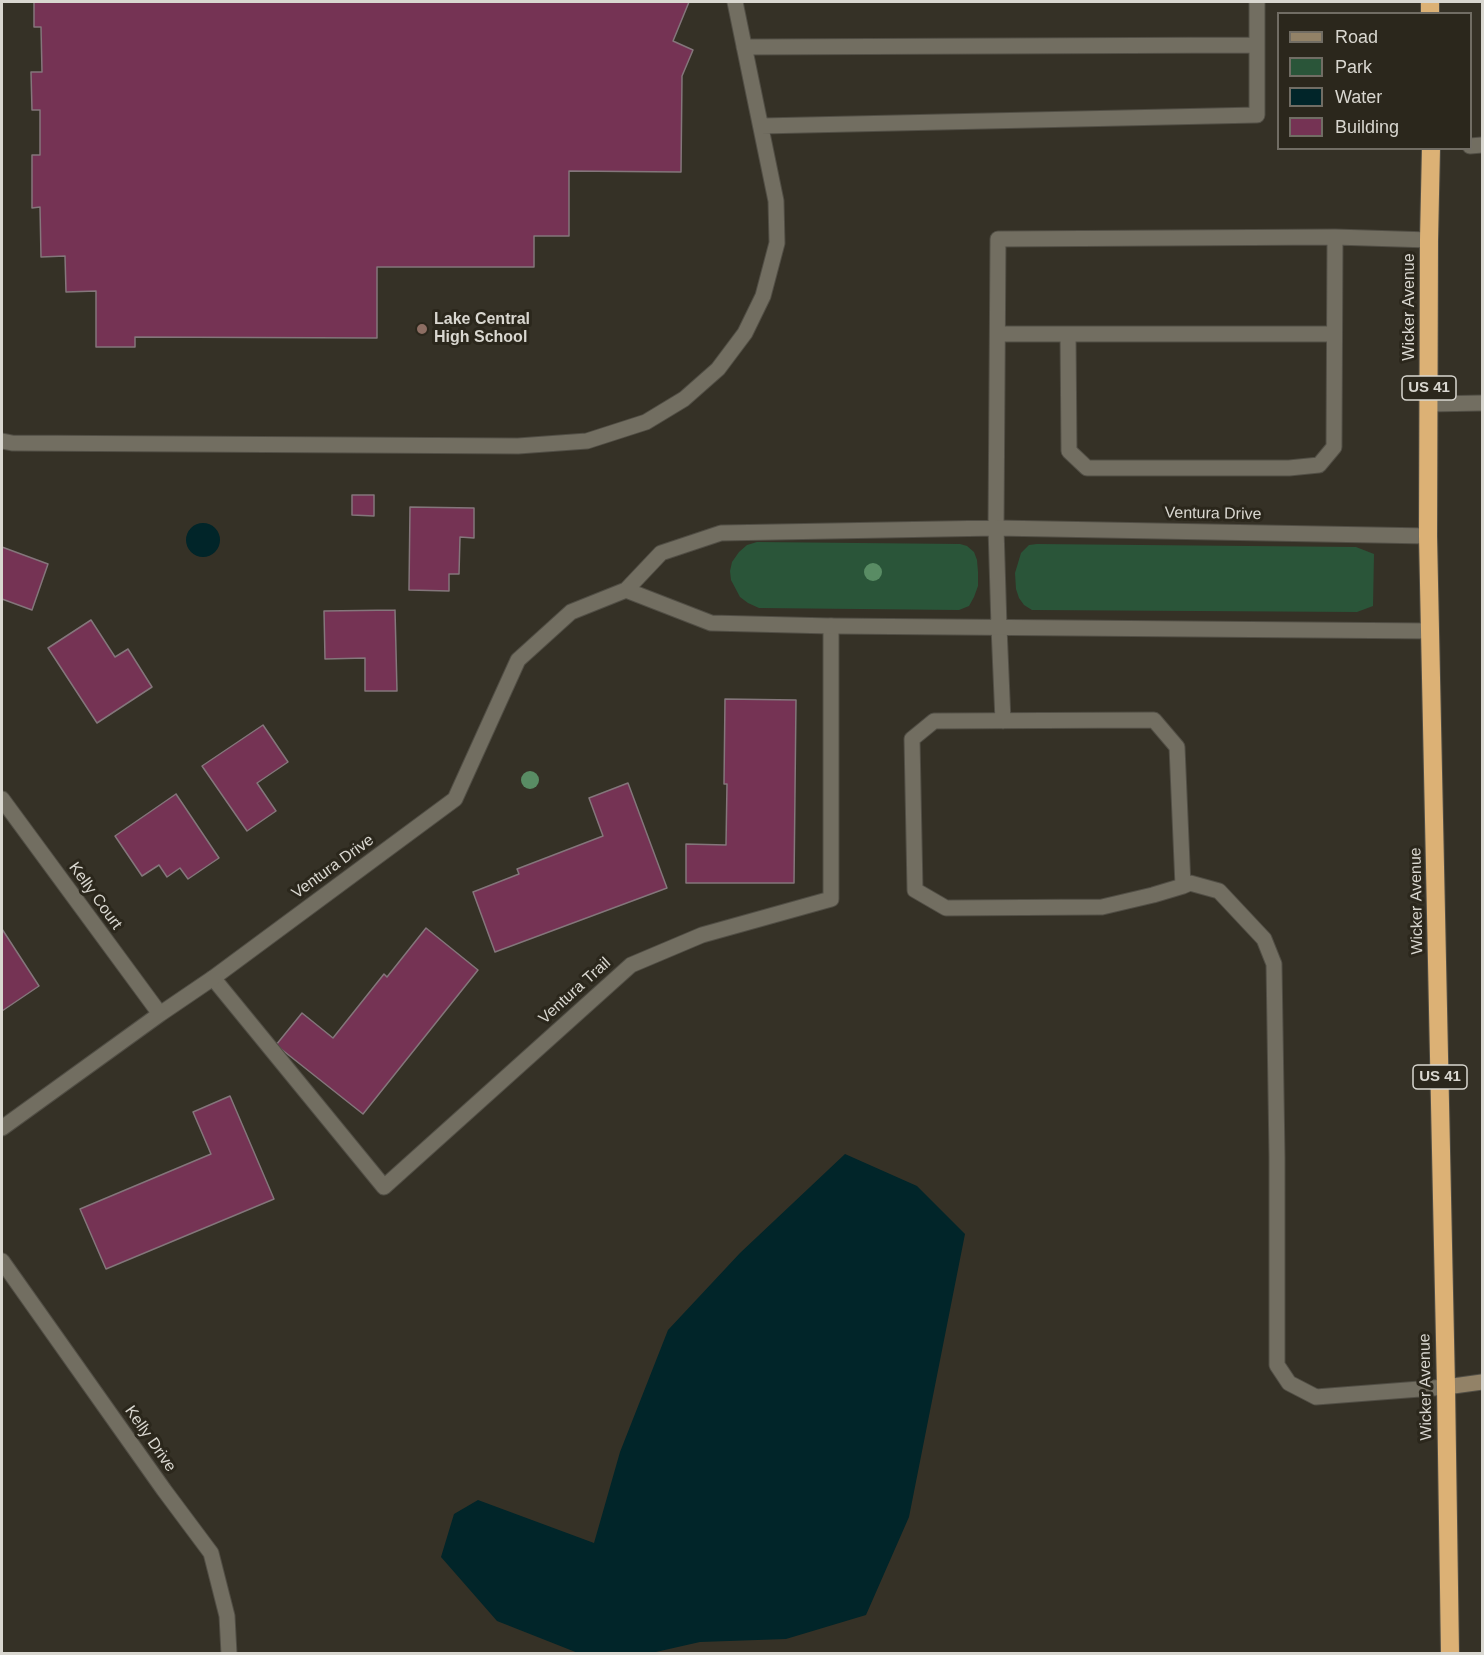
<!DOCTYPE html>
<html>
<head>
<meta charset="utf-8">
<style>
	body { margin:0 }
	#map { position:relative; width:1484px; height:1655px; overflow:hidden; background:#353126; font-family:Helvetica,sans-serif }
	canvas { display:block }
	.frame { position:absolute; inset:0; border:3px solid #d9d7d0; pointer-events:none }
	.legend { position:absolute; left:1277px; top:12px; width:195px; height:138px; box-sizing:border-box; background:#2b271c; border:2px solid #716d64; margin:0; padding:8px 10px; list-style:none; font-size:18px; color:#d9d7d0 }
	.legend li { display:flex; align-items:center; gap:12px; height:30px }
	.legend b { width:30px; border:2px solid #716d64 }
</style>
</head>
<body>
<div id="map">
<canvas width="1484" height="1655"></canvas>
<div class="frame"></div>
<ul class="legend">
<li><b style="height:8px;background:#928267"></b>Road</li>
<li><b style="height:16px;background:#2a5539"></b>Park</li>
<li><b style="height:16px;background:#012529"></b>Water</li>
<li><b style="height:16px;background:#753354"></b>Building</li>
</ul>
</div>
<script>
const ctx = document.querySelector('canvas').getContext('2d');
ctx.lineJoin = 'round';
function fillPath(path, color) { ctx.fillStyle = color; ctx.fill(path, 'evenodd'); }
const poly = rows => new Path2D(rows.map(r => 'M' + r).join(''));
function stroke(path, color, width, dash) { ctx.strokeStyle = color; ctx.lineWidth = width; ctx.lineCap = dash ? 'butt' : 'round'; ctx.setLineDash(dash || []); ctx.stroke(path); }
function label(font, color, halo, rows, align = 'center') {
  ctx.font = font + ' Helvetica,sans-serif'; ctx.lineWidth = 6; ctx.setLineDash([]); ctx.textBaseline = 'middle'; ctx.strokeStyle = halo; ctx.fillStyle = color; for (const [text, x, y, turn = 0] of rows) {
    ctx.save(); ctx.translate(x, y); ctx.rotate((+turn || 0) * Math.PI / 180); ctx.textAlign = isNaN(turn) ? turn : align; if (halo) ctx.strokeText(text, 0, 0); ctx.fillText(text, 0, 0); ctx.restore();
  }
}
fillPath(poly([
	[757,542,960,544,967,546,974,552,977,560,978,572,978,586,974,597,969,606,959,610,759,608,748,603,740,597,731,580,730,571,732,562,739,552,747,545],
	[1037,544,1356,547,1374,554,1373,606,1357,612,1032,610,1024,605,1019,598,1016,589,1015,573,1021,553,1029,545]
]), '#2a5539');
fillPath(poly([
	'186 540a17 17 0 1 1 34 0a17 17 0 1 1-34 0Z',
	[845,1154,917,1186,965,1234,909,1517,866,1615,786,1639,700,1642,647,1654,578,1653,497,1621,441,1557,454,1514,478,1500,594,1543,620,1452,668,1330,740,1253]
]), '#012529');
const building = poly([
	[34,2,689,2,673,41,693,50,682,76,681,172,569,171,569,236,534,236,534,267,377,267,377,338,135,337,135,347,96,347,96,291,66,292,65,256,41,257,40,207,32,208,32,155,40,155,40,110,32,110,31,72,42,72,41,27,34,27,34,2],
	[352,495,374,495,374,516,352,515,352,495],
	[410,507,474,508,474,538,460,537,459,574,449,574,449,591,409,590,410,507],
	[2,547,48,564,32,610,2,599,2,547],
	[395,610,397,691,365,691,365,658,325,659,324,611,395,610],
	[91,620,115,657,128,649,152,687,97,723,48,648,91,620],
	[725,699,796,700,794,883,686,883,686,844,726,845,727,784,724,784,725,699],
	[263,725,288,762,257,783,276,811,247,831,202,766,263,725],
	[628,783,667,888,495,952,473,892,519,874,517,869,603,836,589,798,628,783],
	[176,794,219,858,188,879,180,868,167,877,159,865,142,876,115,836,176,794],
	[426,928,478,970,363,1114,276,1045,302,1013,333,1038,384,974,387,977,426,928],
	[2,929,39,986,2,1011,2,929],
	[230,1096,274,1199,106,1269,80,1209,211,1154,193,1112,230,1096]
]);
fillPath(building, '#753354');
stroke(building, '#84767b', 1.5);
const lane = poly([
	[744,47,1257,45],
	[761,126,1257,115,1257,2],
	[1470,146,1482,145],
	[998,334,1334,334],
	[1068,334,1069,451,1087,468,1289,468,1319,465,1334,447,1335,237],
	[1429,404,1482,403],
	[2,441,12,443,518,446,587,441,646,422,684,399,718,369,745,333,763,296,777,243,776,201,735,2],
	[996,528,998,239,1335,237,1429,240],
	[999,627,1003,721],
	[1183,886,1177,747,1154,720,934,721,912,739,915,890,946,908,1102,907,1153,895,1183,886,1190,883,1219,891,1264,939,1274,964,1277,1157,1277,1365,1289,1383,1316,1397,1446,1387],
	[213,978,384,1187,631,965,702,935,831,899,831,626]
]);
const street = poly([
	[996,528,999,627],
	[626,590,711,623,831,626,1431,631],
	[2,799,160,1014],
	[2,1128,160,1014,213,978,455,799,518,660,571,612,626,590,661,553,721,533,996,528,1428,536],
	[2,1261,164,1490,211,1553,227,1616,229,1654]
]);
const secondary = poly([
	[1446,1387,1482,1382]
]);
const highway = poly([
	[1430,2,1430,14],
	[1431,148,1429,240,1428,536,1446,1387,1450,1654]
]);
stroke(lane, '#514e45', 17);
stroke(street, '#514e45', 17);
stroke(secondary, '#514e45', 17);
stroke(highway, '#514e45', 20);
stroke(lane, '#726e61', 15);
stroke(street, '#726e61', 15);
stroke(secondary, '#928267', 15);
stroke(highway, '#dcb175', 18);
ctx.fillStyle = '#598c64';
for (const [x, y] of [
	[873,572],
	[530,780]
]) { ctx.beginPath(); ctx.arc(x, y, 9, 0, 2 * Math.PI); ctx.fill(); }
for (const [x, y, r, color] of [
	[422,329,6,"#8d6e63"]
]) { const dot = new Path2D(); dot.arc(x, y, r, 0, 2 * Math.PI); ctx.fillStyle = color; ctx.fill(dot); stroke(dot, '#2b271c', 2); }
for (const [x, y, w] of [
	[1429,388,54],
	[1440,1077,54]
]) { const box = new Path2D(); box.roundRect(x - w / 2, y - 12, w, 24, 4.5); ctx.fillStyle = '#2b271c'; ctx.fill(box); stroke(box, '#d9d7d0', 1.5); }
label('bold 15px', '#d9d7d0', null, [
	["US 41",1429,388],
	["US 41",1440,1077]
]);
label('16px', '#d9d7d0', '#2b271c', [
	["Wicker Avenue",1410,307,-90],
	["Ventura Drive",1213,514,1],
	["Ventura Drive",333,867,-36],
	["Kelly Court",95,896,54],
	["Wicker Avenue",1417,901,-91],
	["Ventura Trail",575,991,-42],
	["Wicker Avenue",1426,1387,-91],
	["Kelly Drive",150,1439,55]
]);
label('bold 16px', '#d9d7d0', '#2b271c', [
	["Lake Central",434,320],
	["High School",434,338]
], 'left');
</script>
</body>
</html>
